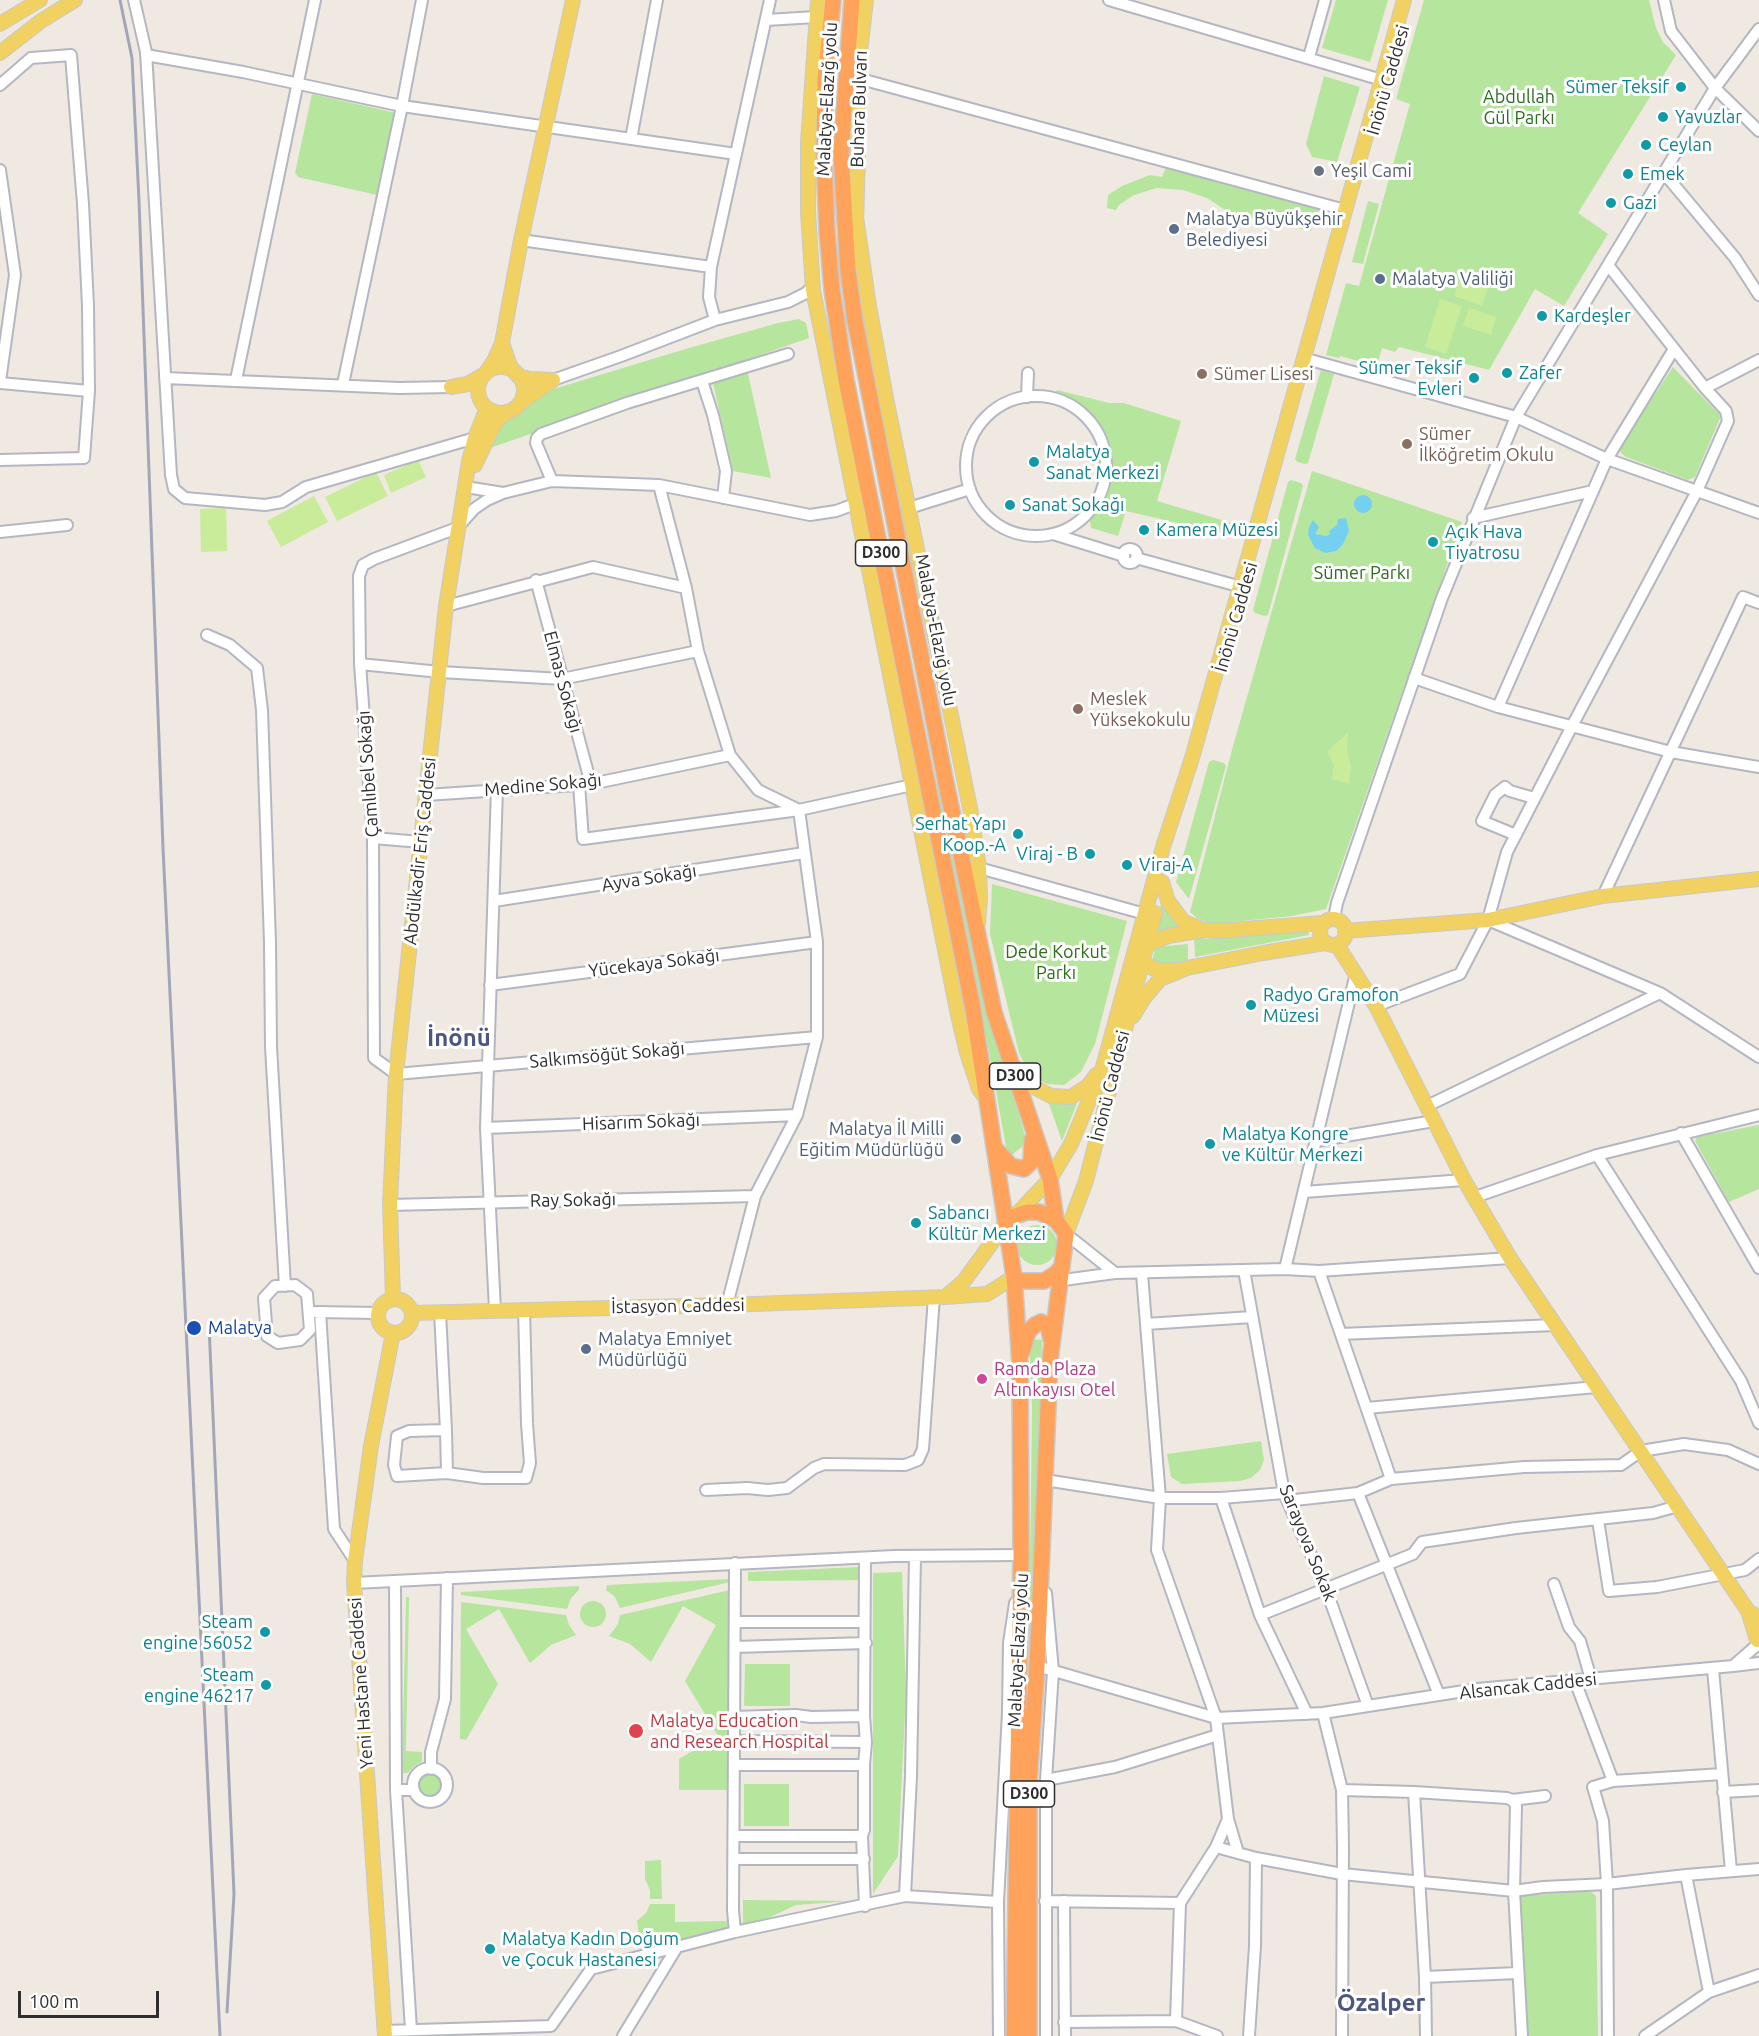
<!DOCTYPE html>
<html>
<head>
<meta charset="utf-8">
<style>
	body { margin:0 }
	#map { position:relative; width:1759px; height:2036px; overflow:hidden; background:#efe9e1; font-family:Ubuntu,sans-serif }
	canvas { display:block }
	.scale { position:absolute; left:18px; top:1991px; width:141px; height:27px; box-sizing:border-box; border:3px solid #2e2e2e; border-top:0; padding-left:8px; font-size:18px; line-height:21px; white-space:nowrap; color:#2e2e2e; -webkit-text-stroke:4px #fff; paint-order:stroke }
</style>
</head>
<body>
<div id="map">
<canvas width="1759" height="2036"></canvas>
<div class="scale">100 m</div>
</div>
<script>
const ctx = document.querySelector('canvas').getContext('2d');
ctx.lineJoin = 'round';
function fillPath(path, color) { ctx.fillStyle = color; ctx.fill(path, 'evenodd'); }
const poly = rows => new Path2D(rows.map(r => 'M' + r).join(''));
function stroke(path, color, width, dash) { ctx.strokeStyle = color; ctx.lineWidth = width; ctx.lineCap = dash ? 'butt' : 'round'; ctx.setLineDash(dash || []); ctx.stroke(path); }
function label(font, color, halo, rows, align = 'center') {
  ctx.font = font + ' Ubuntu,sans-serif'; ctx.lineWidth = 6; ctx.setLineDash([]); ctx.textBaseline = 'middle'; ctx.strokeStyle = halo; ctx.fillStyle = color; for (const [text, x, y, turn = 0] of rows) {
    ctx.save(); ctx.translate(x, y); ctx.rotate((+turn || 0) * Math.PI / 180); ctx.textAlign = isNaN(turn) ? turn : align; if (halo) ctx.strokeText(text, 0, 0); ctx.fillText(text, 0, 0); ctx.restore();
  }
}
fillPath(poly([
	[1336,0,1388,0,1370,62,1322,48],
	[1424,0,1649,0,1656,28,1663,42,1676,55,1578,213,1608,234,1564,306,1535,289,1489,370,1399,347,1395,352,1382,348,1377,366,1340,356,1339,358,1326,355,1346,283,1359,286,1410,104,1396,99],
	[1324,76,1360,87,1337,162,1312,157,1306,144],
	[312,94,396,113,377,195,298,177,295,173],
	[1167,165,1318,209,1319,210,1311,231,1272,222,1231,217,1228,212,1207,198,1183,190,1157,188,1134,195,1119,205,1116,210,1107,208,1108,195,1122,186,1150,175,1162,177],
	[1368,201,1379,204,1363,264,1352,262],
	[799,319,806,323,809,338,487,449,500,426,537,394,689,348,778,323],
	[1673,367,1721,416,1695,477,1688,480,1626,457,1621,453,1620,447],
	[747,369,771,478,733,471,712,379],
	[1321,370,1334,374,1308,463,1305,464,1297,462,1295,459],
	[1057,390,1109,403,1124,403,1181,421,1157,501,1232,523,1229,535,1126,511,1118,536,1091,528,1090,520,1098,510,1109,479,1110,456,1103,434,1090,414,1072,401,1055,393],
	[1312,471,1462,522,1326,909,1292,916,1211,924,1197,918,1190,912,1233,746],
	[1291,480,1301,483,1303,486,1268,615,1264,616,1255,613,1253,610,1288,482],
	[1213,760,1224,763,1226,766,1189,899,1176,882,1209,762],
	[942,782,993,1023,1027,1143,1008,1158,986,1036,936,783],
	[992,884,1127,921,1095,1044,1081,1072,1064,1085,1047,1084,1030,1075,1019,1053,990,934],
	[1162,899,1185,929,1153,938],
	[1308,930,1309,935,1195,957,1194,936,1206,939],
	[1188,944,1188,961,1172,967,1152,962,1155,947],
	[1079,1098,1062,1141,1048,1101],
	[1759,1125,1759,1189,1729,1202,1695,1141,1697,1137],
	'1017 1245a20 20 0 1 1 40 0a20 20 0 1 1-40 0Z',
	[1029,1339,1042,1340,1035,1647,1029,1647,1032,1408],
	[1261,1441,1264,1460,1260,1470,1251,1478,1240,1481,1182,1484,1171,1477,1167,1454],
	[860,1567,862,1580,748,1581,748,1572],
	[902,1572,906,1692,898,1856,873,1894,873,1573],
	[730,1579,730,1582,620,1608,615,1597,606,1590,607,1585],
	[579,1586,579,1590,571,1598,567,1609,461,1595,461,1592],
	[730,1590,729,1790,679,1790,679,1759,718,1736,685,1681,716,1625,683,1606,651,1662,630,1644,609,1636,618,1624,620,1615],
	[406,1597,409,1597,406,1751,422,1752,422,1761,413,1767,408,1773,402,1773],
	'580 1614a13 13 0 1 1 26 0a13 13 0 1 1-26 0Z',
	[461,1602,566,1615,569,1625,576,1635,551,1645,530,1663,499,1609,466,1629,498,1684,466,1740,460,1739],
	[745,1664,790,1664,790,1706,744,1706],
	'417 1784a13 13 0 1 1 26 0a13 13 0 1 1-26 0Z',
	[744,1784,789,1784,789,1826,744,1826],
	[661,1860,662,1899,650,1899,650,1890,645,1879,645,1861],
	[1590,1891,1596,1896,1598,2036,1527,2036,1521,1896],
	[743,1900,852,1901,796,1905,766,1919,743,1925],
	[650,1904,675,1904,675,1922,727,1921,728,1930,641,1951,637,1921,646,1913]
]), '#b6e59e');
fillPath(poly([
	[1460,279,1488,288,1482,306,1454,296],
	[1440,299,1462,306,1446,354,1425,347],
	[1469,308,1496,317,1491,335,1463,326],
	[418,460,426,477,391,493,384,475],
	[376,472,388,496,337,521,325,497],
	[314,496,328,522,281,547,267,521],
	[226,508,227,551,201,552,200,509],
	[1348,732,1347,748,1351,768,1349,784,1332,779,1334,764,1327,752]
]), '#c9ec9a');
fillPath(poly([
	'1354 504a9 9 0 1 1 18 0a9 9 0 1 1-18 0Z',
	[1346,518,1349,531,1343,544,1336,551,1325,553,1315,548,1308,535,1309,527,1313,520,1319,527,1315,534,1326,536,1330,534,1329,531,1337,525,1338,519]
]), '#75cff0');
const minor = poly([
	[134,0,146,52,171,475,174,489,185,498,265,505,282,502,306,487,475,438],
	[1109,0,1382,80],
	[1664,0,1671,31,1715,88,1759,131],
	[766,20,816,17],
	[146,55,243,72,402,106,736,154],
	[1309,57,1325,0],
	[857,78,1345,210],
	[0,85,31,58,71,55,83,204,88,306,89,391,84,458,0,460],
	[631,139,657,0],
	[0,170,15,275,0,381],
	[1664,173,1735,258,1759,295],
	[521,240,711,267],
	[715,320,709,297,711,267,770,0],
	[1303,358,1516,417,1607,459,1759,513],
	[165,378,399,388,451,387],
	[236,380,315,0],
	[553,380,621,356,715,320,788,302,806,293,813,286],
	[702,381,713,415,726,471,723,498],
	[0,383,89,391],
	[343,384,402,106,422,0],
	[1705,388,1759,360],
	'966 466a70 70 0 1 1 140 0a70 70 0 1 1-140 0Z',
	[1027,397,1028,373],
	[552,481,536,443,537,438,541,434,627,403,788,354],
	[659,485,686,588,698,651,730,755,758,790,799,810,817,942,817,1037,797,1115,755,1196,727,1305],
	[466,487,503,493],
	[1593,491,1498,707,1671,752,1759,767],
	[909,508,970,489],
	[1473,518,1593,491,1607,459,1674,349],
	[0,532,67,525],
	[1053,534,1124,556],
	'1123 556a7 7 0 1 1 14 0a7 7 0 1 1-14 0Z',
	[1136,558,1238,586],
	[536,580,591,784],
	[446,606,593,567,686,588],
	[207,635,230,645,257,668,262,710,270,942,271,1047,285,1286],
	[360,664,440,672,562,679,698,651],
	[1414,678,1498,707],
	[579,784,583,839,799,810,912,785],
	[426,795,591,784,730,755],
	[1516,835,1482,821,1495,795,1505,787,1510,791,1534,798],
	[373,838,421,842],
	[979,868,1145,914],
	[1603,896,1743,597,1759,603],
	[494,901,804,853],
	[1334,919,1337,903,1442,598,1516,417,1715,88,1759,29],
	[1488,920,1660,993,1759,1057],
	[490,985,817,942],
	[1376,1006,1460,974,1488,920,1507,852,1572,726,1697,491,1728,421,1726,411,1705,388,1608,265],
	[817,1037,396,1074,374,1058,373,838,360,664,359,576,363,565,374,559,457,528,474,509,487,500,503,493,552,481,659,485,810,515,836,511,855,504],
	[1427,1106,1660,993],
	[486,1128,797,1115],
	[1681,1133,1759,1268],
	[1316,1141,1434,1121],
	[1597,1155,1741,1381,1759,1423],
	[1304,1192,1464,1180],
	[1475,1197,1597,1155,1759,1115],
	[390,1205,755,1196],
	[1066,1234,1115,1273],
	[1285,1269,1356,973],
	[1244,1270,1284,1493,1326,1589,1368,1706],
	[1319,1271,1391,1479],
	[1142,1274,1160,1498,1157,1550,1216,1718,1228,1819,1216,1847,1180,1903],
	[1056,1281,1115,1273,1285,1269,1319,1271,1510,1258],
	[295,1285,307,1294,310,1330,300,1340,278,1343,267,1336,264,1298,275,1286,295,1285],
	[495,1310,486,1128,497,789],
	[315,1312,377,1313],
	[320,1312,334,1529,355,1561],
	[440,1312,446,1430,409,1431,397,1436,394,1465,397,1476,447,1473,483,1478,526,1478,530,1463,527,1424,524,1309],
	[1146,1324,1252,1317],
	[1341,1334,1555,1325],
	[1367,1408,1596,1387],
	[446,1430,447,1473],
	[1045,1480,1160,1498,1221,1498,1284,1493,1295,1500,1358,1493,1391,1479,1524,1467,1621,1465,1641,1451,1684,1444,1728,1450,1759,1464],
	[706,1490,747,1488,768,1490,787,1488,814,1468,824,1464,905,1465,918,1460,923,1449,934,1297],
	[1358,1493,1439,1695],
	[1221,1498,1260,1615,1307,1714],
	[1598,1520,1609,1591,1657,1587,1745,1570,1759,1559],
	[865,1558,864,1716,866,1742,864,1765,864,1830,862,1836,865,1906],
	[395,1581,396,1790,414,1790],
	[354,1583,894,1556,1021,1555],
	[1554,1584,1569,1627,1580,1641,1591,1679],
	[1260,1615,1413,1554,1422,1542,1516,1528,1653,1513,1678,1506],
	[735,1622,864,1622],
	[1757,1645,1733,1666,1759,1663],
	[735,1647,866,1643],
	[1037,1666,1216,1718,1323,1713,1477,1689,1733,1666],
	[1713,1669,1731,1871],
	[1575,1681,1613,1781,1722,1774],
	[1323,1713,1342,1790,1343,1847,1342,2036],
	[735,1717,796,1715,811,1717,864,1716],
	[735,1741,866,1742],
	[735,1765,864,1765],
	'413 1785a17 17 0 1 1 34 0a17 17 0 1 1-34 0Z',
	[431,1769,431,1752,445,1699,447,1578],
	[1046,1780,1115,1767,1218,1735],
	[396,1790,411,2030],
	[1342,1790,1414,1792,1507,1798,1512,1800,1516,1805,1514,1891,1543,1887,1607,1884,1603,1821,1593,1787,1613,1781],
	[1414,1792,1425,1977,1426,2036],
	[1723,1792,1759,1790],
	[1512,1800,1545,1796],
	[1228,1819,1238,1853],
	[734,1836,862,1836],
	[1216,1847,1256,1858,1342,1874,1514,1891,1522,2036],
	[734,1859,864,1859],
	[1686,1875,1709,1992],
	[905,1896,911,1776,915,1556],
	[1045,1901,1180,1903,1176,2021],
	[1064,1901,1065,2036],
	[735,1932,733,1910,735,1563],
	[1425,1977,1518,1973],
	[1064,2022,1176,2021,1217,2036],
	[384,2031,551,2026,591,1969,735,1932,905,1896,998,1902],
	[623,2036,677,1947],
	[999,2036,998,1902,1008,1712,1009,1643,1015,1603],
	[1046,2036,1046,1780,1053,1671,1046,1593],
	[1249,2036,1255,1946,1256,1858],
	[1608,2036,1607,1884,1686,1875,1759,1869],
	[1645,2036,1709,1992,1759,1975]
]);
const major = poly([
	[818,0,808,142,808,212,813,290,958,1015,967,1053,979,1089,987,1100],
	[0,24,40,0],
	[0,53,41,21,75,0],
	[856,217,869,306,886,398,970,808,979,868,980,899,978,923],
	[856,225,858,156,857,78,866,0],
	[502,343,510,366,518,376,530,379,553,380],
	'478 390a23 23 0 1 1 46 0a23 23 0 1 1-46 0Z',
	[451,387,468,384,485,374,494,361,502,343,521,240,573,0],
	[519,404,553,380],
	[475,465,496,421,506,412],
	[1162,882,1168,901,1177,913,1184,922,1204,930,1218,931,1323,923],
	'1320 932a13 13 0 1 1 26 0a13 13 0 1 1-26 0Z',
	[1345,931,1488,920,1603,896,1759,879],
	[1337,945,1376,1006,1464,1180,1510,1258,1748,1611],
	[1178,970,1164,971,1152,968,1139,960,1134,953,1146,945,1168,936,1204,930],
	[1133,1016,1144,998,1160,979,1187,968,1263,953,1325,943],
	[1013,1065,1030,1085,1051,1096,1071,1097,1088,1086,1096,1075],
	[1015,1216,1050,1179,1071,1144,1103,1067,1163,847,1192,758,1404,0],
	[1066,1234,1086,1181,1155,913],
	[945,1297,964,1281,1006,1223],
	[393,1298,390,1205,396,1074,446,606,469,461,475,438,487,408],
	'378 1316a17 17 0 1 1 34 0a17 17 0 1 1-34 0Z',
	[412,1313,727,1305,945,1297,987,1294,1014,1277],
	[1757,1640,1748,1611,1759,1618],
	[385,2036,354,1583,355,1561,371,1446,393,1333]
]);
const highway = poly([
	[833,0,825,80,824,157,827,231,832,290,846,380,973,1009,1014,1277,1020,1364,1021,1555,1014,2036],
	[852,0,841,153,848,271,855,321,945,778,994,1012,1050,1179,1056,1220],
	[994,1147,1011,1166,1024,1169,1031,1162,1032,1140],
	[1006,1223,1015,1216,1027,1212,1039,1212,1056,1220,1066,1234,1050,1360,1037,1666,1029,1783,1029,2036],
	[1014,1277,1021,1281,1044,1281,1054,1275,1062,1267],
	[1022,1352,1028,1332,1035,1325,1041,1322,1048,1325,1051,1339]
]);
stroke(minor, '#b4b7c1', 14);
stroke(major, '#c9c9c9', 16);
stroke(highway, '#c9c9c9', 18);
stroke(minor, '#fff', 10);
stroke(major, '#f2d163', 14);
stroke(highway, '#ffa35c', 15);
stroke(poly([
	[120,0,132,58,139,201,163,848,220,2036],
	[209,1325,234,1894,227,2012]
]), '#a3a6b8', 3);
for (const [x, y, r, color] of [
	[1681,87,6,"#0f9aa8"],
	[1663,117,6,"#0f9aa8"],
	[1646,145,6,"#0f9aa8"],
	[1319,171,6,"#6b7280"],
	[1628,174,6,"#0f9aa8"],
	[1611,203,6,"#0f9aa8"],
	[1174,229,6,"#5c6f8a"],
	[1380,279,6,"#5c6f8a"],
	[1542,316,6,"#0f9aa8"],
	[1507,373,6,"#0f9aa8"],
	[1202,374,6,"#8d6e63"],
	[1474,378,6,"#0f9aa8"],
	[1407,444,6,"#8d6e63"],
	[1034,462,6,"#0f9aa8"],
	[1010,505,6,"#0f9aa8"],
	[1144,530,6,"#0f9aa8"],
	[1433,542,6,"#0f9aa8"],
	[1078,709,6,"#8d6e63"],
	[1018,834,6,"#0f9aa8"],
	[1090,854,6,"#0f9aa8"],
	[1127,865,6,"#0f9aa8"],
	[1251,1005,6,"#0f9aa8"],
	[956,1139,6,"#5c6f8a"],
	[1210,1144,6,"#0f9aa8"],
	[916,1223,6,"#0f9aa8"],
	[194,1328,8,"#1a4fb4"],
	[586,1349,6,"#5c6f8a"],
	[982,1379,6,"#d1479c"],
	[265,1632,6,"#0f9aa8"],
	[266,1685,6,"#0f9aa8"],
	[636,1731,8,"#e0444e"],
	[490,1949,6,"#0f9aa8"]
]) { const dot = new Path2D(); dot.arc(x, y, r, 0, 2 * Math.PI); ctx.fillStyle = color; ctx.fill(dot); stroke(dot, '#fff', 2); }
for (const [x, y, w] of [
	[881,553,51],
	[1015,1076,51],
	[1029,1794,51]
]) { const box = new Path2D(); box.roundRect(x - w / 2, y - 13, w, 26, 4.5); ctx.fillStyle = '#fff'; ctx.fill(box); stroke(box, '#2e2e2e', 1.5); }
label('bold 16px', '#2e2e2e', null, [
	["D300",881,553],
	["D300",1015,1076],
	["D300",1029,1794]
]);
label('18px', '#2e2e2e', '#fff', [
	["İnönü Caddesi",1388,80,-74],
	["Malatya-Elazığ yolu",827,99,-87],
	["Buhara Bulvarı",859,109,-88],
	["İnönü Caddesi",1236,617,-74],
	["Malatya-Elazığ yolu",936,630,79],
	["Elmas Sokağı",563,682,75],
	["Çamlıbel Sokağı",368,774,-94],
	["Medine Sokağı",543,785,-5],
	["Abdülkadir Eriş Caddesi",420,851,-84],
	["Ayva Sokağı",649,878,-9],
	["Yücekaya Sokağı",654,963,-7],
	["Salkımsöğüt Sokağı",607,1055,-5],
	["İnönü Caddesi",1110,1086,-76],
	["Hisarım Sokağı",641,1122,-2],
	["Ray Sokağı",573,1200,-1],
	["İstasyon Caddesi",678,1306,-1],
	["Sarayova Sokak",1308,1543,68],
	["Malatya-Elazığ yolu",1018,1650,-87],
	["Yeni Hastane Caddesi",361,1683,-94],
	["Alsancak Caddesi",1528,1686,-6]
]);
label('18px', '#0d838f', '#fff', [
	["Sümer Teksif",1669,87,"right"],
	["Yavuzlar",1675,117],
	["Ceylan",1658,145],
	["Emek",1640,174],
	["Gazi",1623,203],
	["Kardeşler",1554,316],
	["Sümer Teksif",1462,368,"right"],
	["Evleri",1462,389,"right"],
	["Zafer",1519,373],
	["Malatya",1046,452],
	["Sanat Merkezi",1046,473],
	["Sanat Sokağı",1022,505],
	["Kamera Müzesi",1156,530],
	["Açık Hava",1445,532],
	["Tiyatrosu",1445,553],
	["Serhat Yapı",1006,824,"right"],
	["Koop.-A",1006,845,"right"],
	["Viraj - B",1078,854,"right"],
	["Viraj-A",1139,865],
	["Radyo Gramofon",1263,995],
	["Müzesi",1263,1016],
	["Malatya Kongre",1222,1134],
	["ve Kültür Merkezi",1222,1155],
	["Sabancı",928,1213],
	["Kültür Merkezi",928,1234],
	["Steam",253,1622,"right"],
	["engine 56052",253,1643,"right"],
	["Steam",254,1675,"right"],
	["engine 46217",254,1696,"right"],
	["Malatya Kadın Doğum",502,1939],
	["ve Çocuk Hastanesi",502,1960]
], 'left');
label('18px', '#2c6e1b', '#fff', [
	["Abdullah",1519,97],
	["Gül Parkı",1519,118],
	["Sümer Parkı",1362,573],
	["Dede Korkut",1056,952],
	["Parkı",1056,973]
]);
label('18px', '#5b616d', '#fff', [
	["Yeşil Cami",1331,171]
], 'left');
label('18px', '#4e5e75', '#fff', [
	["Malatya Büyükşehir",1186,219],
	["Belediyesi",1186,240],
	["Malatya Valiliği",1392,279],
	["Malatya İl Milli",944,1129,"right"],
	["Eğitim Müdürlüğü",944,1150,"right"],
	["Malatya Emniyet",598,1339],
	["Müdürlüğü",598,1360]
], 'left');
label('18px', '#785e54', '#fff', [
	["Sümer Lisesi",1214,374],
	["Sümer",1419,434],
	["İlköğretim Okulu",1419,455],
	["Meslek",1090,699],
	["Yüksekokulu",1090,720]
], 'left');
label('18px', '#164399', '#fff', [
	["Malatya",208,1328]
], 'left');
label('18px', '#b23c85', '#fff', [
	["Ramda Plaza",994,1369],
	["Altınkayısı Otel",994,1390]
], 'left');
label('18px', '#be3a42', '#fff', [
	["Malatya Education",650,1721],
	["and Research Hospital",650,1742]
], 'left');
label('bold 24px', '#4d5680', '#fff', [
	["İnönü",459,1038],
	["Özalper",1381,2003]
]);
</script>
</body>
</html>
